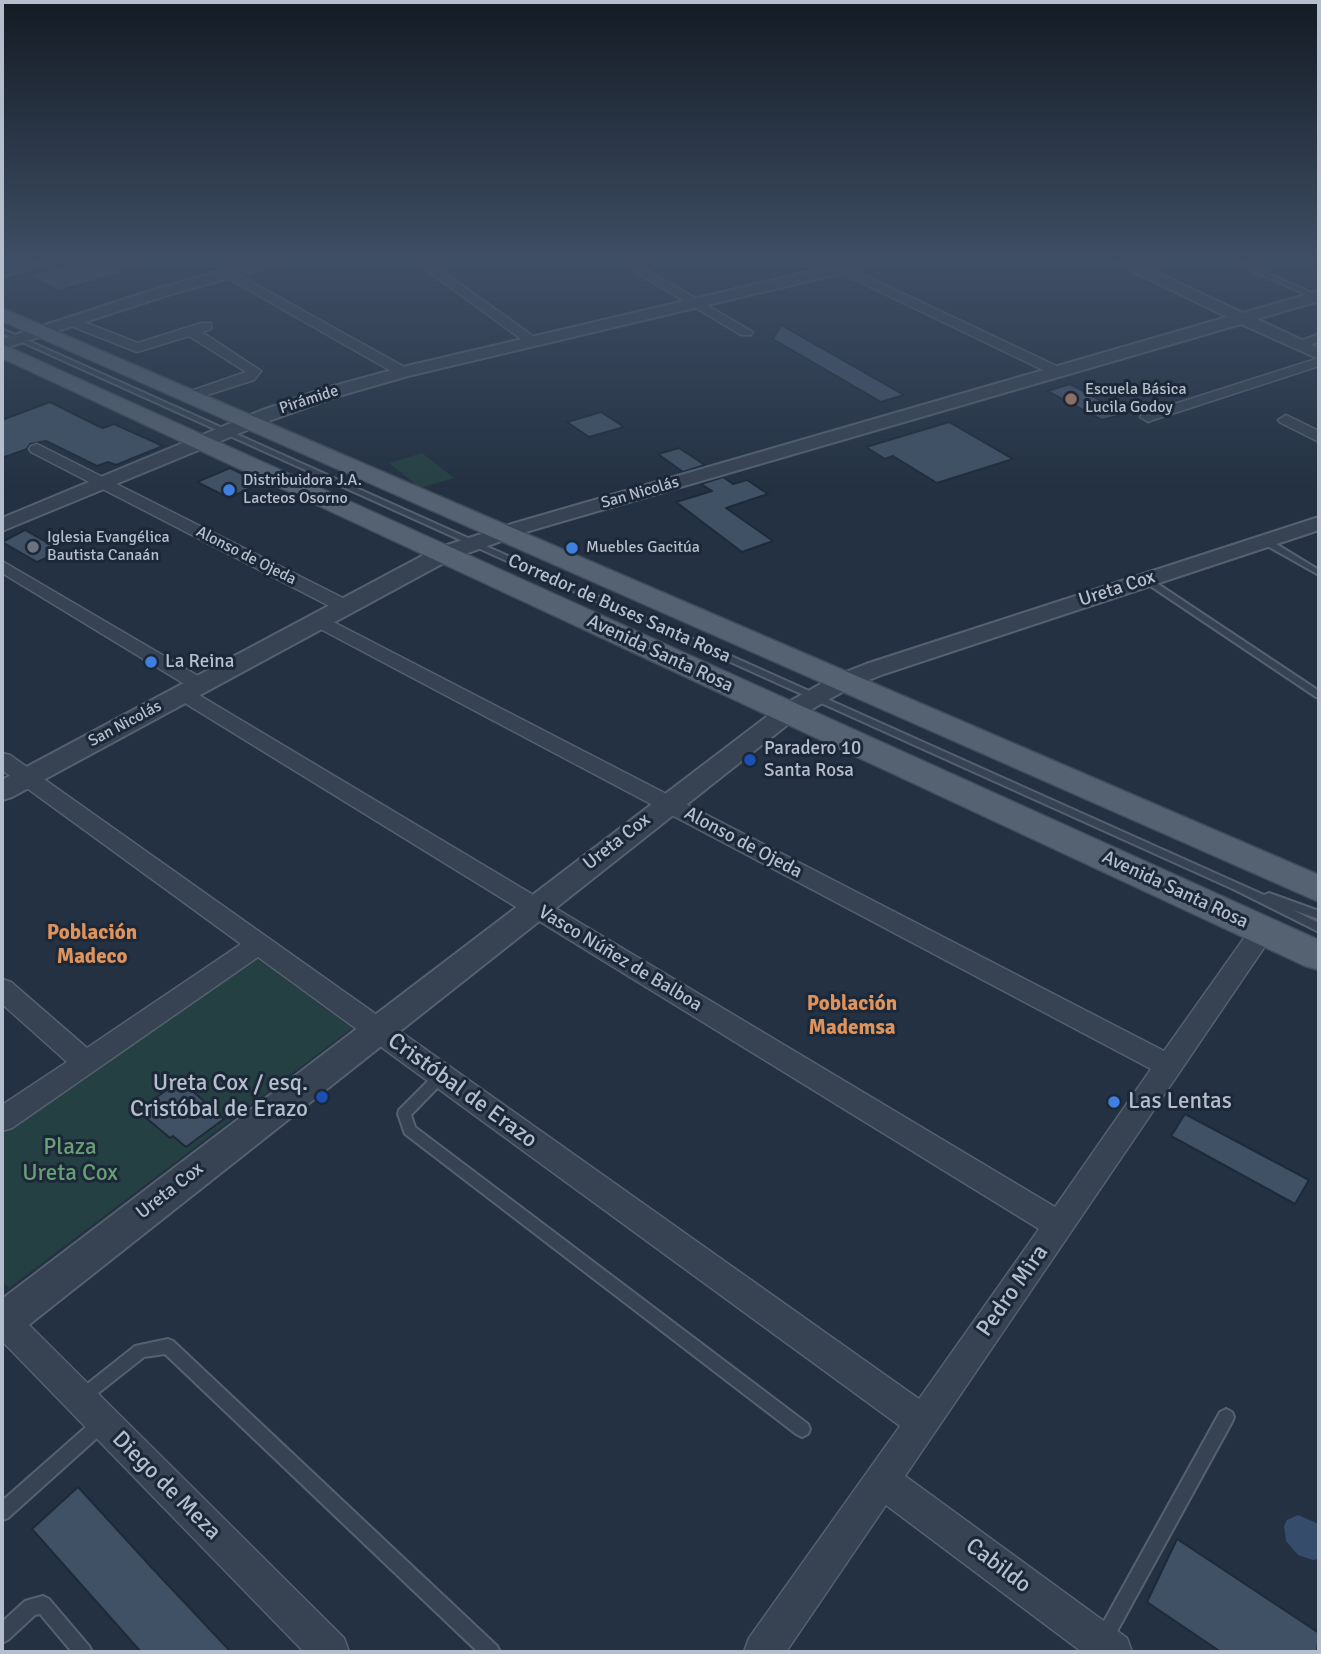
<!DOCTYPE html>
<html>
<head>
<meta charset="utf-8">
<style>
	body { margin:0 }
	#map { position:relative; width:1321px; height:1654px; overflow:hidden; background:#233142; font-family:Signika,sans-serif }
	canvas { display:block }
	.frame { position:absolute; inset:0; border:4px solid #b4becc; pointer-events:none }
</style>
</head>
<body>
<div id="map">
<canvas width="1321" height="1654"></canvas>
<div class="frame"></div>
</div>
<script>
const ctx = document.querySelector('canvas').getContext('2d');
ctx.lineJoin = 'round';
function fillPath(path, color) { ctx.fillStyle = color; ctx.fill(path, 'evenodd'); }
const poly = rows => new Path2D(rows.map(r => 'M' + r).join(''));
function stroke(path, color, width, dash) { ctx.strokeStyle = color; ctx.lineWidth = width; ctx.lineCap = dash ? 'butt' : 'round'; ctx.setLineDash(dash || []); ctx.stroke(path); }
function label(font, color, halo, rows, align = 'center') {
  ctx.font = font + ' Signika,sans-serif'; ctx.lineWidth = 6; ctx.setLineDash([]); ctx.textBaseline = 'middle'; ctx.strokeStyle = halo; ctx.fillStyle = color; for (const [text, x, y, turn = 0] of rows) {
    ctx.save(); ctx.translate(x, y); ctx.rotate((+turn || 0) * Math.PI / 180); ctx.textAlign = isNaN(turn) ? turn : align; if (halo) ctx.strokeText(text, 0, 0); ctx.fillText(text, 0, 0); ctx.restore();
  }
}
fillPath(poly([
	[422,453,454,478,420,488,389,463],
	[253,956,352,1028,9,1288,2,1281,2,1129]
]), '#254043');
fillPath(poly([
	[1298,1515,1319,1524,1319,1559,1313,1560,1298,1555,1286,1541,1284,1526,1287,1520]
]), '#354c6b');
const building = poly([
	[77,261,143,261,144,266,59,291,28,275,77,261],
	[781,325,904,395,881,402,773,339,781,325],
	[1070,384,1126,414,1102,420,1047,391,1070,384],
	[50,402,98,426,103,428,114,424,163,446,116,465,108,462,97,466,46,441,30,444,27,449,2,458,2,420,50,402],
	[601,412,624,427,589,437,567,422,601,412],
	[949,422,1013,459,937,483,893,456,885,459,866,447,949,422],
	[679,448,705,465,683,472,658,454,679,448],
	[230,468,261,483,229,498,197,482,230,468],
	[723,477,733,484,747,480,768,494,726,508,773,541,742,552,676,502,712,491,701,484,723,477],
	[25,530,62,551,37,562,2,542,25,530],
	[180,1080,224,1119,186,1147,173,1136,170,1138,138,1111,180,1080],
	[1185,1114,1309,1180,1295,1204,1171,1136,1185,1114],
	[78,1487,153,1569,231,1652,141,1652,32,1529,78,1487],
	[1177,1539,1319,1633,1317,1652,1221,1652,1147,1602,1177,1539]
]);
fillPath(building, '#415165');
stroke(building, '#1e2a39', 2);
const service = poly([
	[41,261,51,261,2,277,2,273,41,261],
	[1246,261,1254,261,1248,265,1319,296,1319,298,1315,298,1241,266,1241,264,1246,261],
	[2,329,1264,895,1269,893,1319,911,1319,919,1293,910,1319,923,1319,932,1233,889,2,333,2,329],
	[1262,539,1268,539,1319,570,1319,575,1262,543,1262,539],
	[1146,576,1319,691,1319,698,1316,697,1143,581,1143,577,1146,576],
	[441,1071,445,1072,447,1076,445,1080,411,1115,415,1127,808,1424,810,1429,808,1434,802,1437,796,1434,405,1134,398,1114,399,1110,437,1072,441,1071],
	[168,1339,173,1341,497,1646,500,1652,478,1652,165,1354,144,1357,87,1402,82,1404,77,1402,74,1397,77,1392,135,1346,168,1339],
	[1226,1409,1232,1412,1234,1417,1232,1422,1110,1644,1104,1647,1098,1644,1095,1638,1098,1632,1220,1412,1226,1409],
	[101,1416,107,1419,109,1424,107,1429,8,1518,2,1520,2,1501,95,1419,101,1416],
	[43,1596,49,1599,89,1646,92,1652,72,1652,40,1614,35,1615,8,1640,2,1643,2,1622,25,1601,43,1596]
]);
const minor = poly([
	[414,261,428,261,540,341,538,344,528,344,414,261],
	[617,261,632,261,753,332,751,335,741,335,617,261],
	[843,265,1063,369,1065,372,1058,376,1053,375,839,272,837,269,843,265],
	[228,269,408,369,410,372,408,375,398,375,224,276,222,273,228,269],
	[71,317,138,343,201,323,211,323,211,329,202,332,261,371,254,380,195,399,185,399,183,396,185,393,246,372,189,336,137,352,66,324,64,321,71,317],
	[1319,334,1319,342,1298,348,1291,344,1319,334],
	[1319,358,1319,366,1153,420,1148,422,1140,417,1143,414,1319,358],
	[1286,415,1319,431,1319,442,1281,423,1278,420,1286,415],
	[37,444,351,602,353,606,344,612,337,610,31,452,29,449,31,446,37,444],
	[2,561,205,680,208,684,205,688,198,690,191,688,2,573,2,561],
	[318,614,1164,1051,1254,924,1263,921,1272,924,1275,930,1272,936,905,1476,1127,1638,1132,1652,1082,1652,886,1505,786,1652,744,1652,749,1638,900,1426,258,957,12,1128,2,1131,2,1105,67,1062,2,1004,2,979,11,982,87,1048,241,944,2,770,2,753,10,755,919,1399,1039,1229,175,697,172,693,175,689,182,687,189,689,1055,1207,1151,1069,311,624,309,620,318,614],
	[2,1304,13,1309,344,1638,349,1652,304,1652,2,1341,2,1304]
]);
const tertiary = poly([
	[256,261,281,261,279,264,168,295,2,349,2,339,156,289,256,261],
	[855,261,883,261,876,265,408,376,335,397,274,419,2,531,2,518,260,411,323,389,403,367,855,261],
	[1112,261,1132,261,1243,313,1319,291,1319,301,1257,319,1319,348,1319,359,1241,324,529,531,451,559,12,797,2,800,2,780,435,549,515,523,1227,317,1112,261],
	[1319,517,1319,530,884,674,851,687,796,718,16,1335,2,1340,2,1299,778,708,833,677,866,664,1319,517]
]);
const primary = poly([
	[2,308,1319,875,1319,902,2,321,2,308],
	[2,344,1319,940,1319,970,1305,966,2,358,2,344]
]);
stroke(service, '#55616f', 4);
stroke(minor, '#55616f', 3);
stroke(tertiary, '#55616f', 4);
stroke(primary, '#414c5b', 3);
fillPath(service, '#374352');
fillPath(minor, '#374352');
fillPath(tertiary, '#374352');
fillPath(primary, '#556272');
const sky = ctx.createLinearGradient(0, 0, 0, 493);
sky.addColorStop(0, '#131b24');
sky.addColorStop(0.53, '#3f4e65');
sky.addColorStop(1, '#3f4e6500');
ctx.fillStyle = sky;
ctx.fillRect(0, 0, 1321, 493);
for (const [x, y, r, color] of [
	[1071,399,7,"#8d6e63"],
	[229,490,7,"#3f7fe0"],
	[33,547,7,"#6b7280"],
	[572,548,7,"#3f7fe0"],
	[151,662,7,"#3f7fe0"],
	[750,760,7,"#1a4fb4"],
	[322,1097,7,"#1a4fb4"],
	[1114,1102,7,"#3f7fe0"]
]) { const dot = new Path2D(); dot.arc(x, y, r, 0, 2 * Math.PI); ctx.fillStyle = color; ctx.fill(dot); stroke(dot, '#1c2837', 2.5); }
label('16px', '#b4becc', '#1c2837', [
	["Escuela Básica",1085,390],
	["Lucila Godoy",1085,408],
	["Distribuidora J.A.",243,481],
	["Lacteos Osorno",243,499],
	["Iglesia Evangélica",47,538],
	["Bautista Canaán",47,556],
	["Muebles Gacitúa",586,548]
], 'left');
label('16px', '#b4becc', '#1c2837', [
	["Pirámide",309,400,-18],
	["San Nicolás",640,493,-16],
	["Alonso de Ojeda",246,556,27],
	["San Nicolás",125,724,-28]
]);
label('19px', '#b4becc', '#1c2837', [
	["Ureta Cox",1117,589,-18],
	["Corredor de Buses Santa Rosa",619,609,24],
	["Avenida Santa Rosa",660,654,25],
	["Ureta Cox",617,842,-38],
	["Alonso de Ojeda",743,843,28],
	["Avenida Santa Rosa",1175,890,25],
	["Vasco Núñez de Balboa",620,959,31],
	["Ureta Cox",170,1191,-38]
]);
label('19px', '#b4becc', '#1c2837', [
	["La Reina",165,662],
	["Paradero 10",764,749],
	["Santa Rosa",764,771]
], 'left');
label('bold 21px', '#df935c', '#1c2837', [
	["Población",92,933],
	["Madeco",92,957],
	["Población",852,1004],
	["Mademsa",852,1028]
]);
label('23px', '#b4becc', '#1c2837', [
	["Ureta Cox / esq.",308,1084],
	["Cristóbal de Erazo",308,1110],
	["Las Lentas",1128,1102,"left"]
], 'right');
label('23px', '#b4becc', '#1c2837', [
	["Cristóbal de Erazo",462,1091,36],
	["Pedro Mira",1013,1291,-55],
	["Diego de Meza",166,1486,45],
	["Cabildo",998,1566,37]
]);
label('23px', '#699f75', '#1c2837', [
	["Plaza",70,1148],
	["Ureta Cox",70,1174]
]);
</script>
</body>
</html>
